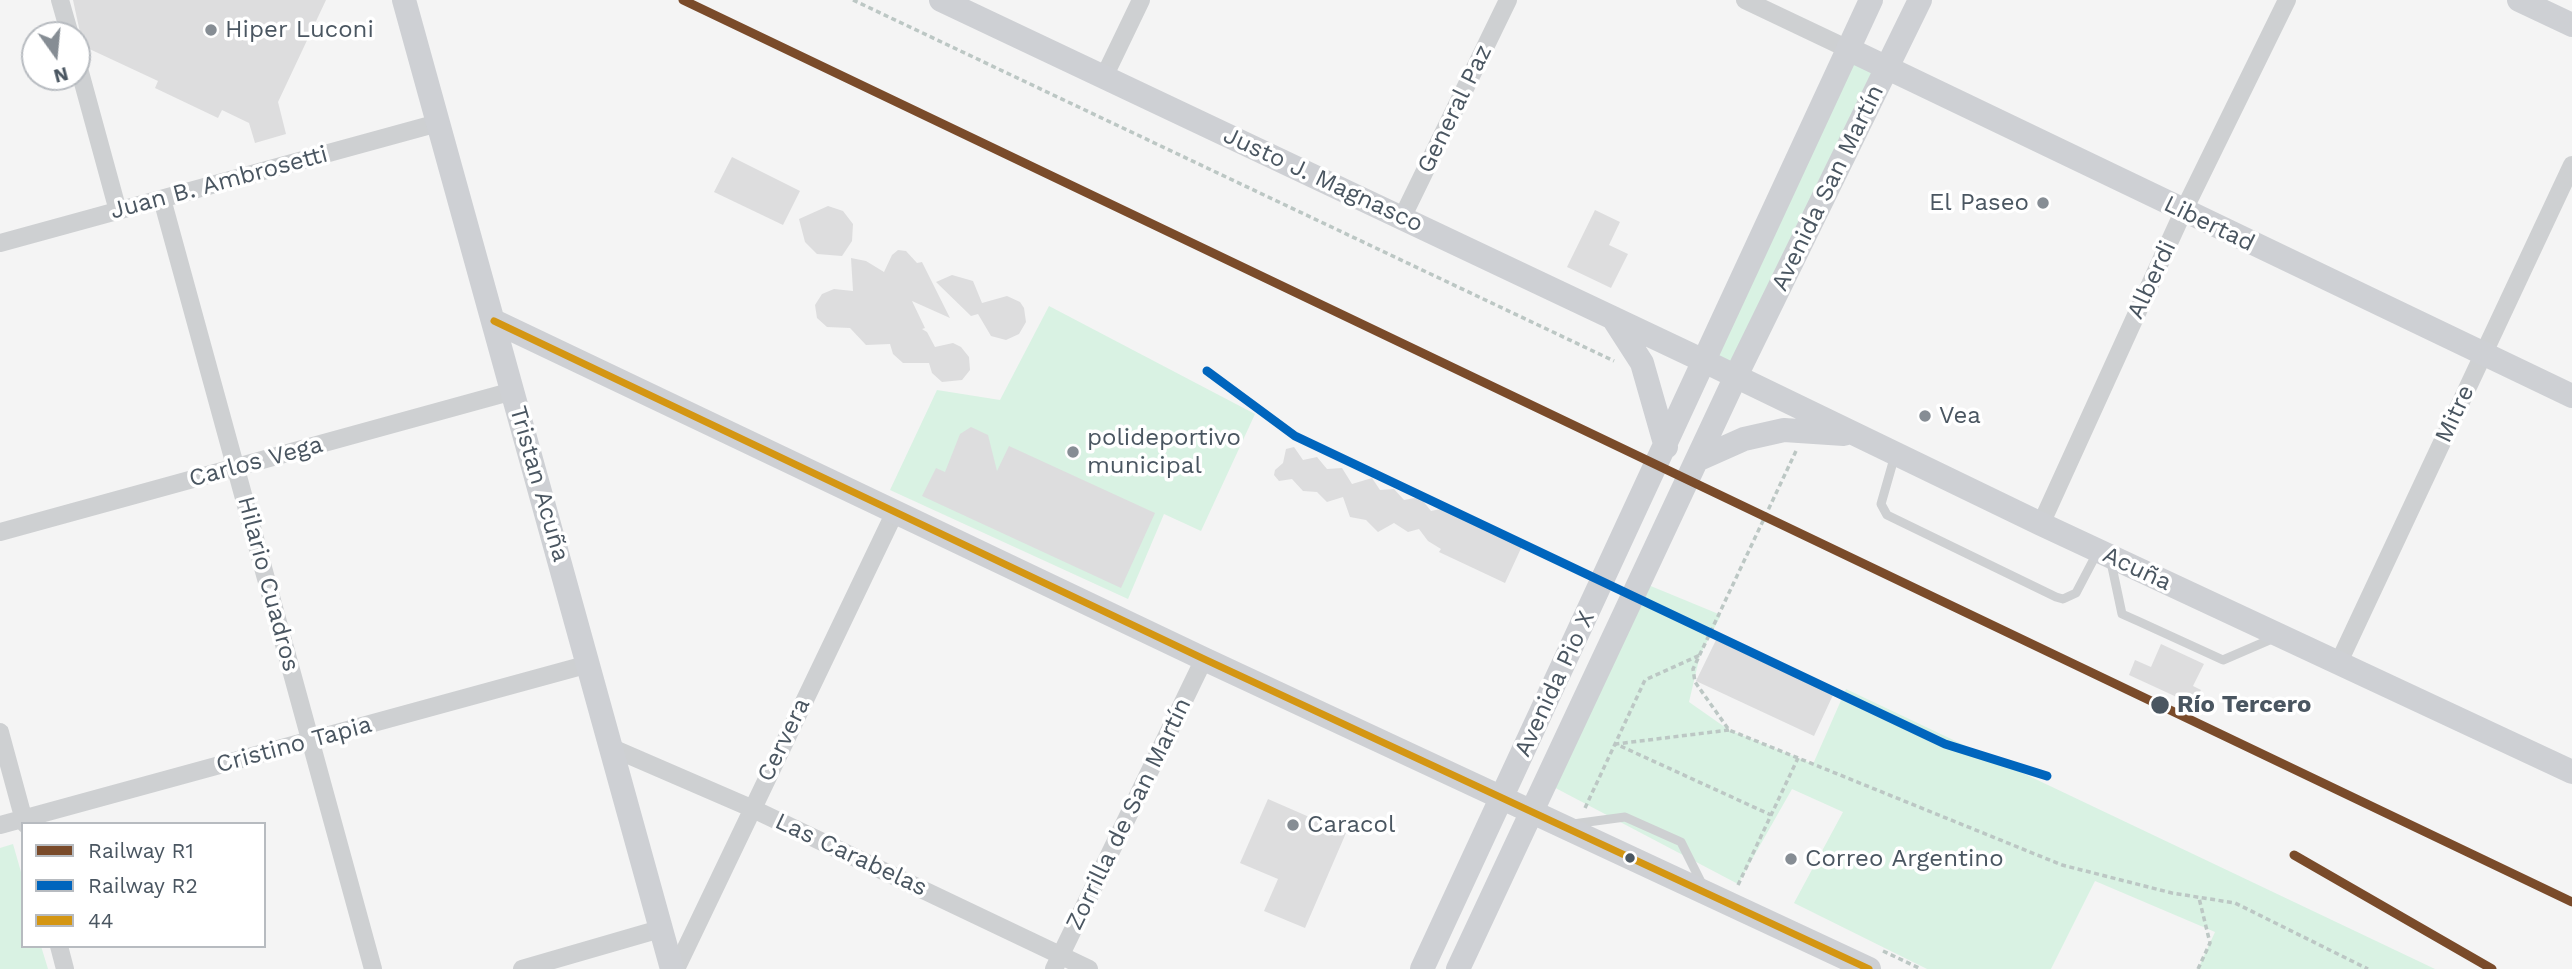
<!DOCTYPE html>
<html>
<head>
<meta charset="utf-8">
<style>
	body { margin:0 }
	#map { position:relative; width:2572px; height:969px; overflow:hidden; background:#f4f4f4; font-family:"Work Sans",sans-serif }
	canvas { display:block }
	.legend { position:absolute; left:21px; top:822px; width:245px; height:126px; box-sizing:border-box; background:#fff; border:2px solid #b7bbc0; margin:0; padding:9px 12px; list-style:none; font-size:21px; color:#4a5661 }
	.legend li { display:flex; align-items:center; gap:14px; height:35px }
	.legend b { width:35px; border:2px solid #b7bbc0 }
	.north { position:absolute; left:21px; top:21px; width:70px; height:70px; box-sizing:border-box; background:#fff; border:2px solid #b7bbc0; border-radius:50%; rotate:165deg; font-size:19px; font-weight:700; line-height:28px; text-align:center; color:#4a5661 }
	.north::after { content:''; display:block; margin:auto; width:24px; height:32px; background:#868d94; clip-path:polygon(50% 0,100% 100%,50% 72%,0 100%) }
</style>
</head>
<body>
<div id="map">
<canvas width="2572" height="969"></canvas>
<ul class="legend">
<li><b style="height:9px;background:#7a4b2a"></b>Railway R1</li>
<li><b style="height:9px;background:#0065bd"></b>Railway R2</li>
<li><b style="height:9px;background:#d49613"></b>44</li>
</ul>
<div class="north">N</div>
</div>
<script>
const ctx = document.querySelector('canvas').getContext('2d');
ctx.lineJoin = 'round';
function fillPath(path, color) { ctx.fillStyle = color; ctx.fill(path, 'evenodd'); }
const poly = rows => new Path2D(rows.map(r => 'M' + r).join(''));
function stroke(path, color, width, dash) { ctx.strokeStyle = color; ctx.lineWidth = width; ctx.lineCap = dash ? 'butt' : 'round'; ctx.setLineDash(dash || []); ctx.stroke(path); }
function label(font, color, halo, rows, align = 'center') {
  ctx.font = font + ' "Work Sans",sans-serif'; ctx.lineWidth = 7; ctx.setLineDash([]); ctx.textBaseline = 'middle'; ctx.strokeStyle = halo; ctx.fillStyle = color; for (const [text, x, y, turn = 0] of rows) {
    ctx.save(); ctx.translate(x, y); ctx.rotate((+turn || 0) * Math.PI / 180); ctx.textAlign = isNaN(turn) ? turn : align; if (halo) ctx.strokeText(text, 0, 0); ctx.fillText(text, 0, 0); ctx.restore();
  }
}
fillPath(poly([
	[1848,49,1887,68,1736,376,1704,361],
	[1049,306,1255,414,1201,531,1164,514,1128,599,890,490,937,390,1000,400],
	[1641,582,1721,615,1700,655,1689,702,1729,730,1813,764,1846,689,2435,969,2198,969,2215,932,2095,881,2051,969,1927,969,1794,903,1843,812,1792,789,1738,884,1546,783],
	[13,844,23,879,23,946,41,946,48,969,0,969,0,848]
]), '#d9f2e3');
fillPath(poly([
	[73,0,326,0,278,102,286,134,255,143,249,123,222,110,218,118,155,88,158,81,83,46],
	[732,157,800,191,783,225,714,192],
	[828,206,843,211,853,224,852,241,842,256,817,254,805,242,799,219],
	[1595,210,1620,222,1609,245,1628,254,1611,288,1567,267],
	[898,250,906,251,917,263,922,262,950,318,912,301,925,328,922,329,927,332,935,347,953,343,961,347,969,357,970,370,962,380,942,382,932,373,929,363,903,363,893,354,890,344,866,345,850,328,827,327,817,318,815,305,822,294,834,289,853,291,851,258,866,261,884,272,892,255],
	[952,275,973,281,982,303,1007,296,1020,302,1024,308,1026,322,1019,334,1006,340,991,336,978,314,971,316,936,282],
	[971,427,988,435,997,471,1009,446,1155,513,1121,588,922,496,936,468,945,472,960,434],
	[1294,447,1303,460,1317,457,1327,469,1342,468,1352,484,1372,478,1380,490,1394,489,1404,500,1420,497,1431,511,1445,508,1523,544,1505,583,1439,552,1441,549,1428,541,1419,529,1408,532,1394,523,1378,532,1366,520,1350,517,1343,497,1327,502,1317,492,1303,491,1292,479,1279,481,1274,475,1275,470,1283,463,1286,449],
	[1716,640,1833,695,1814,736,1696,681],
	[2161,644,2204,664,2193,686,2201,690,2194,705,2129,675,2135,660,2151,667],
	[1268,799,1346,833,1305,928,1264,911,1278,879,1240,863]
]), '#ddddde');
stroke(poly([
	[853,0,1614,361],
	[1796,451,1693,669,1695,682,1729,730,2062,865,2172,893,2235,903,2368,969],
	[1729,730,1616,744,1771,815],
	[1585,808,1645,680,1700,655],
	[1738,885,1798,758],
	[1883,951,1921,969],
	[2198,969,2210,943,2199,898]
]), '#bcc7c4', 3.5, [5, 3.5]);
stroke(poly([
	[1895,455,1881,504,1887,515,2056,597,2063,599,2076,593,2097,553],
	[2111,562,2122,614,2140,622,2223,660,2274,638],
	[1573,824,1625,817,1681,842,1702,884]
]), '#ced0d2', 9);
stroke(poly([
	[60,0,70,35],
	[1745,0,1848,49],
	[77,61,118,211],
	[1104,77,1141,0],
	[162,199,373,969],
	[1402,218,1508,0],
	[0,243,438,123],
	[2041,524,2183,212,2287,0],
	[0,532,513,391],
	[2339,662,2572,165],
	[0,732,25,824],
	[610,747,751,808,1089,969],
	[0,825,589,664],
	[59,946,65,969],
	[522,969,660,929],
	[676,969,895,512],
	[1054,969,1204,659]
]), '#ced0d2', 18);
stroke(poly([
	[404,0,672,969],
	[941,0,1704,361,2041,524,2572,772],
	[2519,0,2572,25],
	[1848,49,2572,396],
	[1613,318,1642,363,1666,447],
	[494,321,1204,659,1869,969],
	[1699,459,1744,439,1784,430,1844,434],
	[1422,969,1871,0],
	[1458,969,1736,376,1920,0]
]), '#ced0d4', 24);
stroke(poly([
	[494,321,1204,659,1869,969]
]), '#d49613', 7);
stroke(poly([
	[683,0,2572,902],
	[2294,855,2492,969]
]), '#7a4b2a', 9);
stroke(poly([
	[1207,371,1295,436,1945,744,2047,776]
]), '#0065bd', 9);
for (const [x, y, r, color] of [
	[211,30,7,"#868d94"],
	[2043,203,7,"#868d94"],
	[1925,416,7,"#868d94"],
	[1073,452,7,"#868d94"],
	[2160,705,10,"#4a5661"],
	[1293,825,7,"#868d94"],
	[1630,858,6,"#4a5661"],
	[1791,859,7,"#868d94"]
]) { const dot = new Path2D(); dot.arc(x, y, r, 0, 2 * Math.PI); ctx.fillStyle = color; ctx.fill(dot); stroke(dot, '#fff', 2.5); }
label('24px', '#4a5661', '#fff', [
	["Hiper Luconi",225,30],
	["El Paseo",2029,203,"right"],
	["Vea",1939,416],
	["polideportivo",1087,438],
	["municipal",1087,466],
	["Caracol",1307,825],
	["Correo Argentino",1805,859]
], 'left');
label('24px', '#4a5661', '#fff', [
	["General Paz",1455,109,-64],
	["Justo J. Magnasco",1323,180,25],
	["Juan B. Ambrosetti",219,183,-15],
	["Avenida San Martín",1828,188,-64],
	["Libertad",2209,224,26],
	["Alberdi",2152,280,-65],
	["Mitre",2455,414,-65],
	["Carlos Vega",256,462,-15],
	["Tristan Acuña",539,484,74],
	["Acuña",2137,569,25],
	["Hilario Cuadros",268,584,75],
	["Avenida Pio X",1555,684,-65],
	["Cervera",784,740,-64],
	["Cristino Tapia",294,745,-15],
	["Zorrilla de San Martín",1129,814,-64],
	["Las Carabelas",851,855,25]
]);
label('bold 24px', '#4a5661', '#fff', [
	["Río Tercero",2177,705]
], 'left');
</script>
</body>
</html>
